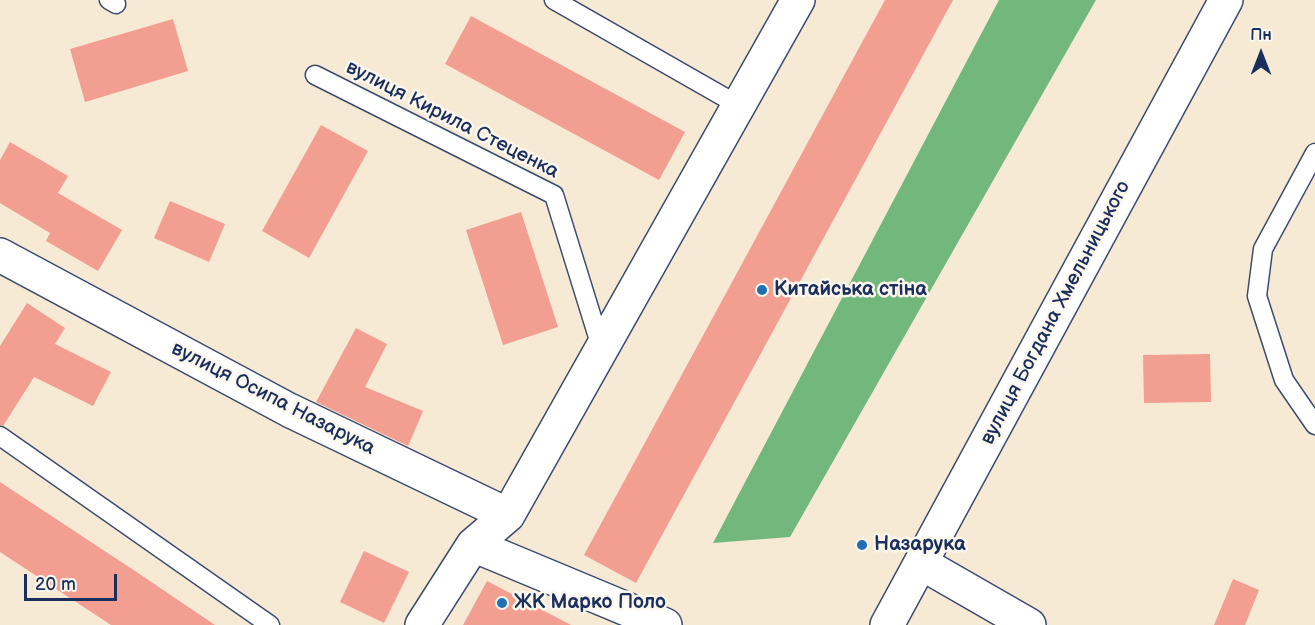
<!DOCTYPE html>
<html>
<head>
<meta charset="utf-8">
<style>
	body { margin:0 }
	#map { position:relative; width:1315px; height:625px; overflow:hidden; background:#f6ead5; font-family:"Balsamiq Sans",sans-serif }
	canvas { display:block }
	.north { position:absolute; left:1231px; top:24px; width:60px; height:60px; -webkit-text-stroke:4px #fbf7ec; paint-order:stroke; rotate:0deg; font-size:16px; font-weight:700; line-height:24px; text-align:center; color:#1b2f5e }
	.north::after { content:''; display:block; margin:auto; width:21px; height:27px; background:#1b2f5e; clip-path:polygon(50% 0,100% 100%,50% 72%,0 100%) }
	.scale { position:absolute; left:24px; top:574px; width:93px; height:27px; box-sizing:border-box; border:3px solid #1b2f5e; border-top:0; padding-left:8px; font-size:18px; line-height:21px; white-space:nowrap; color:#1b2f5e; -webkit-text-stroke:4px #fbf7ec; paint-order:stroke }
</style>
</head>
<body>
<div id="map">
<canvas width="1315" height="625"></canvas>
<div class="north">Пн</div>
<div class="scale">20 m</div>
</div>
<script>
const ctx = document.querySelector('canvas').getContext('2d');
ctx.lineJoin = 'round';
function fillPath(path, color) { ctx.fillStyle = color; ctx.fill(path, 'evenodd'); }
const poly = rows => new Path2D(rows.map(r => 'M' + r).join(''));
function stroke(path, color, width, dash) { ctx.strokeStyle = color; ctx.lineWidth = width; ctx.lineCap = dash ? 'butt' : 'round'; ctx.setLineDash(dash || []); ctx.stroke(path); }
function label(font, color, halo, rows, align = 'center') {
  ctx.font = font + ' "Balsamiq Sans",sans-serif'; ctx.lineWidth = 5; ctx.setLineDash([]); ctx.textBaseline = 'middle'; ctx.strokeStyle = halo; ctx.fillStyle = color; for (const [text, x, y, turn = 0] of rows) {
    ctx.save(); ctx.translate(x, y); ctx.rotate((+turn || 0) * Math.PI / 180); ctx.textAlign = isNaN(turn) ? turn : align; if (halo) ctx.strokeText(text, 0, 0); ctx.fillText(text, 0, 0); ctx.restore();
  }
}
fillPath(poly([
	[999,0,1096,0,790,537,713,543]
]), '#72b77c');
fillPath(poly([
	[885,0,953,0,636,583,584,555],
	[471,16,685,132,659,180,445,64],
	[173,19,188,71,85,102,70,49],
	[321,125,368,151,309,258,262,231],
	[10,142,68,176,58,193,122,230,98,271,46,241,50,233,0,203,0,160],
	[170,201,225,224,209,262,154,238],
	[521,212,558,327,503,345,466,230],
	[27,303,65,328,55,344,111,372,93,406,34,377,3,426,0,425,0,346],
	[356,328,387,344,365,387,423,411,408,446,316,402],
	[1210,354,1211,402,1144,403,1143,355],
	[0,482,138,573,215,625,111,625,0,552],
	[364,551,409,572,384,623,340,602],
	[1233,579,1259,590,1245,625,1214,625],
	[487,581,571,625,463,625]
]), '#f29e90');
const service = poly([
	[109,0,116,4],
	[554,0,738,105],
	[315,75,554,195,602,350],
	[1315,153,1263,249,1257,296,1284,380,1315,425],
	[0,436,270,625]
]);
const minor = poly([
	[0,255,289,410,508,515],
	[473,545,665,625],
	[921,563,1029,625],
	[422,625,473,545,508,515,798,0]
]);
const primary = poly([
	[887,625,1226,0]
]);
stroke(service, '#3c4b70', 21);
stroke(minor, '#3c4b70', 36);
stroke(primary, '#3c4b70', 36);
stroke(service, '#fff', 18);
stroke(minor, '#fff', 33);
stroke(primary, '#fff', 33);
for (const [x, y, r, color] of [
	[762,290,6,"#1f6fb2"],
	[862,545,6,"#1f6fb2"],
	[502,603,6,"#1f6fb2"]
]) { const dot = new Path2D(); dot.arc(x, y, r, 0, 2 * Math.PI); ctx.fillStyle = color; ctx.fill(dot); stroke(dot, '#fbf7ec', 2); }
label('20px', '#1b2f5e', '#fbf7ec', [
	["вулиця Кирила Стеценка",452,120,27],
	["вулиця Богдана Хмельницького",1056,313,-62],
	["вулиця Осипа Назарука",273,399,27]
]);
label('bold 20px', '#1b2f5e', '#fbf7ec', [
	["Китайська стіна",774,290],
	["Назарука",874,545],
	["ЖК Марко Поло",514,603]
], 'left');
</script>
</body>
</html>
